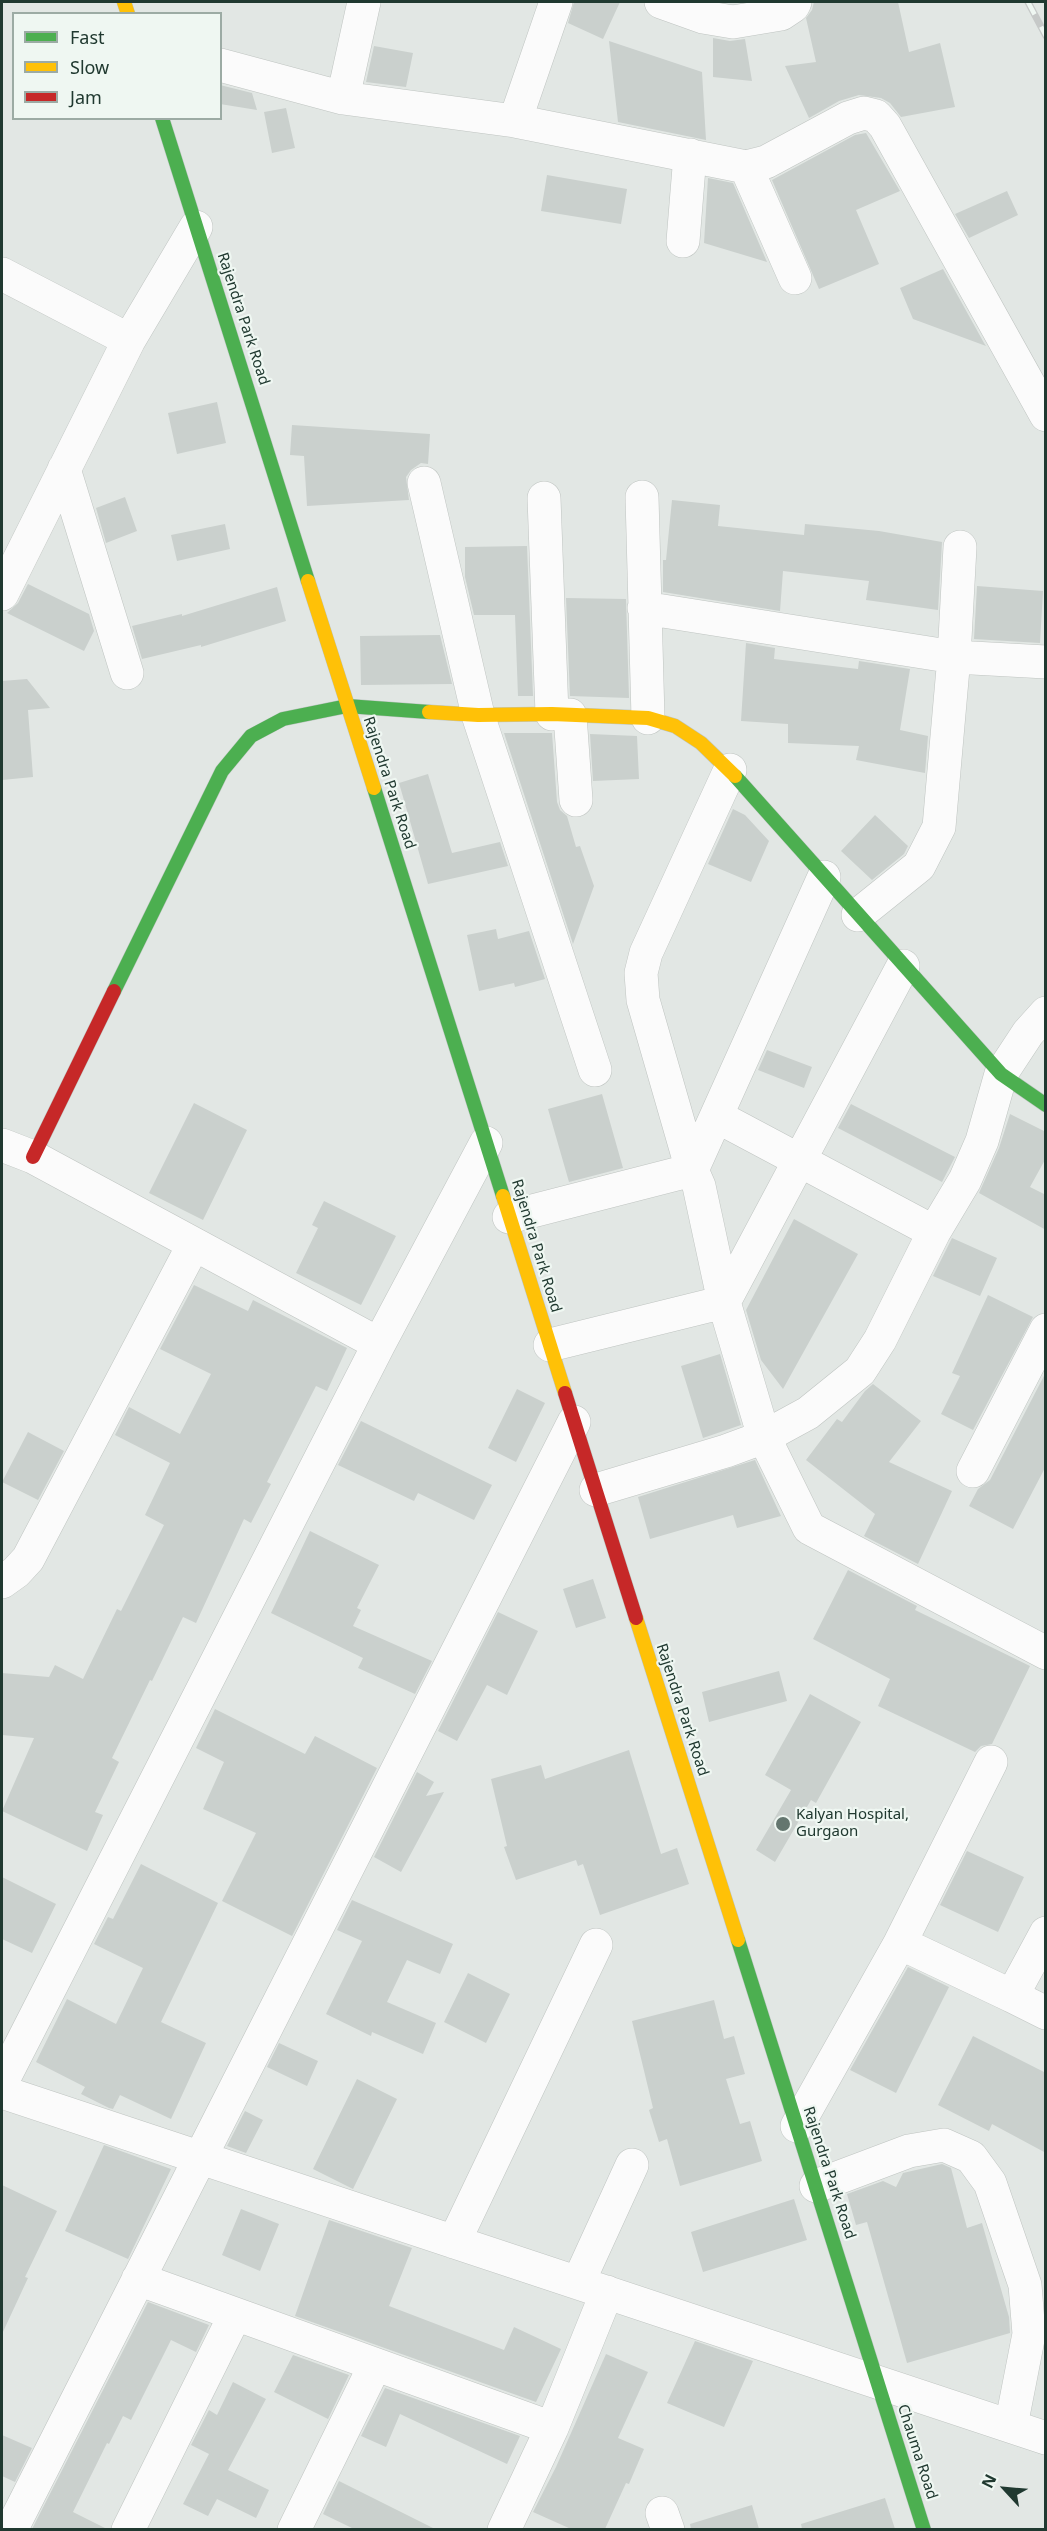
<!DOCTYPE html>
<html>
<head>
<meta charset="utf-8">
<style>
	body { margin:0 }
	#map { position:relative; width:1047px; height:2531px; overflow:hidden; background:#e2e7e4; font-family:"Noto Sans",sans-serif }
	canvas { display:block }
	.frame { position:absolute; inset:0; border:3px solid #203930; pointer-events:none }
	.legend { position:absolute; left:12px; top:12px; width:210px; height:108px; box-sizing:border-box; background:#eff7f2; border:2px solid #9caba4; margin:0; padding:8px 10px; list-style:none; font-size:18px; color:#203930 }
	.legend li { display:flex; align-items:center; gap:12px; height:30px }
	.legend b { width:30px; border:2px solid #9caba4 }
	.north { position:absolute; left:975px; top:2459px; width:60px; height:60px; -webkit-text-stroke:4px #eff7f2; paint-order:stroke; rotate:296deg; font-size:16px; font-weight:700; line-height:24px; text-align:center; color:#203930 }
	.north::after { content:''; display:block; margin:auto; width:21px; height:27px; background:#203930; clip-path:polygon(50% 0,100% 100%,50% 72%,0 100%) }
</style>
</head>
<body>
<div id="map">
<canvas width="1047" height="2531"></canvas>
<div class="frame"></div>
<ul class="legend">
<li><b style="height:8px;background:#4caf50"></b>Fast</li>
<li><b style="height:8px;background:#ffc107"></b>Slow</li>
<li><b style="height:8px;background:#c62828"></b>Jam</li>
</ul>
<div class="north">N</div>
</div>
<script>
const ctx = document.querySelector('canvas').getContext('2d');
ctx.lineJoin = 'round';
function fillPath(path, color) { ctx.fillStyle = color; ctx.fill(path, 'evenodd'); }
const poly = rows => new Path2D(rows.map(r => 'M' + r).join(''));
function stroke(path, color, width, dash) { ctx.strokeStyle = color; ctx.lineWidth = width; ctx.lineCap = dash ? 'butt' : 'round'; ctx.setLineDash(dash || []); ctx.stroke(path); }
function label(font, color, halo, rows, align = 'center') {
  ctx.font = font + ' "Noto Sans",sans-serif'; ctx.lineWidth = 4.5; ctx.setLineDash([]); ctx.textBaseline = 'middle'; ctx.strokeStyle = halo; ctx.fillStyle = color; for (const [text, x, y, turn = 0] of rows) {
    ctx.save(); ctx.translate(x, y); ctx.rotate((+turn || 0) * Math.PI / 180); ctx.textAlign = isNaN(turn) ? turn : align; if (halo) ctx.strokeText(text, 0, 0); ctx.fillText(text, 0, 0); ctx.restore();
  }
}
fillPath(poly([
	[574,2,620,2,603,39,568,23],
	[814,2,898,2,909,52,940,43,955,107,901,117,890,103,881,98,859,95,839,101,809,118,785,66,816,62,806,18,812,10],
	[713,38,730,41,745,39,752,81,713,77],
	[609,41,702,72,706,140,618,122],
	[374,46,413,53,406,87,366,82],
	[220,85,252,93,257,110,220,104],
	[286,108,295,148,272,153,264,112],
	[866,133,900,191,856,210,879,264,819,289,772,180,855,135],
	[547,175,627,189,621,224,541,211],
	[708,178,733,183,767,262,704,243],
	[1007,191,1018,215,969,238,955,214],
	[943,269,984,343,986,346,913,319,900,288],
	[217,402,226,443,177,454,168,413],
	[292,425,430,434,428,464,421,463,411,470,406,477,409,500,307,506,304,456,290,455],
	[125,497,137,531,106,543,96,508],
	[672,500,720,505,718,526,804,535,805,524,879,531,942,542,938,610,866,600,869,581,783,571,780,611,663,592,663,560,666,560],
	[225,524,230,549,177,561,171,535],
	[527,546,533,696,518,696,515,615,474,615,465,577,465,547],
	[28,584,89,614,94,631,84,651,7,613,18,603],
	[977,586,1043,591,1040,643,974,639],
	[277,587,286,621,201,647,201,645,142,659,132,626,182,614,182,616],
	[566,598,626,599,629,698,570,696],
	[440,635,452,684,361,685,360,636],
	[746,643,775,648,774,659,858,669,859,661,910,669,900,730,928,736,925,773,856,760,859,746,788,743,788,724,741,721],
	[27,679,50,708,28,710,33,777,2,780,2,681],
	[504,733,552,733,557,802,560,810,567,816,576,847,580,846,594,886,573,944],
	[590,734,637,736,639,779,593,781],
	[428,774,452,853,500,842,508,866,428,884,399,783],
	[733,809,745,815,769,841,751,882,708,864],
	[875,815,908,846,904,854,872,880,841,851],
	[496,929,498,939,529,931,545,979,515,987,514,983,479,991,467,935],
	[767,1050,812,1067,804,1088,758,1070],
	[602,1094,623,1168,569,1182,548,1109],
	[194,1103,247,1130,203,1220,149,1193],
	[851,1104,955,1157,942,1182,838,1128],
	[1010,1114,1046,1132,1046,1158,1030,1187,1046,1195,1046,1230,979,1193,999,1148],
	[324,1201,396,1236,361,1305,296,1273,318,1228,312,1225],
	[794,1219,858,1254,783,1389,761,1360,746,1310],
	[952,1238,997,1258,980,1296,933,1276],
	[194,1285,248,1311,253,1300,347,1348,327,1391,316,1386,267,1482,271,1484,251,1523,244,1519,196,1623,183,1617,152,1681,150,1680,112,1758,119,1762,95,1812,103,1815,87,1851,2,1811,34,1738,2,1735,2,1673,49,1677,55,1665,83,1679,117,1609,121,1611,164,1525,145,1515,170,1463,115,1435,129,1407,180,1434,211,1374,160,1349],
	[988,1295,1033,1317,973,1430,941,1414,960,1376,952,1373],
	[720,1354,741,1425,703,1438,681,1366],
	[1046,1372,1046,1466,1013,1529,969,1506,978,1489,990,1480],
	[873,1384,921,1421,889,1462,952,1491,918,1564,864,1536,875,1514,806,1460,837,1419,842,1422,865,1391],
	[517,1389,545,1403,516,1462,488,1448],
	[361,1421,492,1485,474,1520,418,1493,414,1501,338,1465],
	[28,1432,64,1451,38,1500,2,1482],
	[755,1460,781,1516,737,1528,733,1515,650,1539,638,1497],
	[310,1531,379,1565,357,1608,361,1610,353,1626,432,1661,415,1694,358,1668,363,1658,271,1613],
	[848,1570,917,1606,915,1610,1030,1666,992,1744,981,1746,975,1752,878,1706,890,1679,813,1639],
	[593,1579,606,1618,576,1628,563,1589],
	[498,1612,538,1631,507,1695,487,1685,457,1741,438,1731],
	[779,1671,787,1701,709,1722,702,1692],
	[810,1694,861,1722,816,1803,811,1800,775,1862,756,1850,791,1790,765,1775],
	[215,1709,305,1754,315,1736,377,1768,292,1936,222,1901,256,1833,203,1809,224,1762,196,1748],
	[629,1750,661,1854,677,1848,689,1884,600,1915,583,1864,578,1866,576,1860,516,1880,504,1847,507,1846,491,1779,541,1765,545,1779],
	[417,1772,434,1782,426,1796,444,1792,401,1872,374,1857],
	[967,1851,1024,1877,998,1932,940,1905],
	[141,1864,218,1903,161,2022,206,2043,171,2119,120,2095,113,2109,109,2108,81,2094,85,2087,36,2062,67,1999,116,2024,143,1968,94,1944,108,1917,113,1919],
	[2,1877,56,1904,32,1953,2,1939],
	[352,1900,453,1944,440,1974,407,1960,387,2002,436,2023,423,2054,372,2032,371,2036,326,2014,362,1941,337,1930],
	[908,1967,949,1987,896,2093,850,2070],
	[468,1973,510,1994,486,2043,444,2022],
	[714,2000,724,2039,734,2036,745,2074,726,2079,740,2124,750,2121,762,2161,680,2186,667,2139,659,2142,649,2110,653,2108,632,2021],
	[973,2036,1046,2073,1046,2153,992,2124,989,2131,938,2105],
	[279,2043,318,2061,307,2086,267,2067],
	[357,2079,397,2099,353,2189,313,2169],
	[245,2111,263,2120,246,2153,227,2146],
	[104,2145,171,2169,128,2259,65,2231],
	[942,2164,951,2168,967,2228,982,2223,1009,2317,1010,2333,907,2363,867,2222,856,2225,847,2194,883,2181,896,2187,903,2173],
	[2,2185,57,2211,25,2277,28,2278,2,2334],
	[794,2199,807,2240,703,2272,691,2232],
	[241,2209,279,2224,260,2271,222,2255],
	[329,2220,412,2248,389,2306,504,2350,514,2327,561,2349,536,2402,295,2316],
	[148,2302,209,2325,196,2352,171,2340,131,2420,123,2416,109,2444,107,2443,73,2512,107,2529,32,2529],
	[695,2341,753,2361,724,2427,667,2403],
	[606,2354,648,2372,618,2438,644,2449,629,2484,626,2483,605,2529,571,2529,533,2512,556,2467],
	[293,2355,349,2375,328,2419,274,2392],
	[233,2382,266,2399,228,2470,269,2490,256,2518,217,2499,208,2516,183,2504,209,2454,191,2445,209,2410,217,2415],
	[385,2388,520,2436,507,2464,400,2414,386,2447,361,2436],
	[2,2435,32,2448,15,2482,2,2476],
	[339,2481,435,2529,354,2529,323,2514],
	[885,2498,895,2529,802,2529,801,2524],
	[752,2505,759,2529,691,2529,690,2524]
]), '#cad0cd');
const street = poly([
	[661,2,703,17,733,22,781,14,793,6,795,2],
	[220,65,343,98,515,121,746,167,766,162,848,118,864,113,876,116,885,126,1046,415],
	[343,98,364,2],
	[515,121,556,2],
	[746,167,795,278],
	[683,241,690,155],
	[2,274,129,340],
	[64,469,127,673],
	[424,483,478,715,595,1070],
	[642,497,648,718],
	[544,498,552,714],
	[2,594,129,340,196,227],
	[644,608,954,657,1046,662],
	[570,715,576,800],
	[730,770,646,953,641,973,643,1000,692,1170,699,1186,724,1302,764,1437,809,1528,1046,1653],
	[858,915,919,866,939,827,954,657,960,547],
	[718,1117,934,1232],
	[2,1145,33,1157,379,1344],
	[509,1217,692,1170,824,877],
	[550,1345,724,1302,903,966],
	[973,1471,1046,1330],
	[596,1490,726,1451,764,1437,808,1413,860,1371,880,1340,934,1232,965,1180,982,1141,1001,1074,1028,1033,1046,1013],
	[2,1582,16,1572,28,1559,194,1244],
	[900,1943,991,1762],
	[1012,1996,1046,2013],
	[2,2082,379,1344,486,1143],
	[2,2092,1046,2438],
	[797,2126,900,1943,1012,1996,1046,1933],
	[816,2186,909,2151,944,2145,971,2157,990,2183,1025,2285,1029,2334,1011,2426],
	[454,2242,596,1945],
	[138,2279,552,2428],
	[578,2283,632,2165],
	[662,2513,668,2530],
	[11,2530,574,1422],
	[128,2530,235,2315],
	[294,2530,375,2365],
	[504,2530,552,2428,607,2292]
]);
const fast = poly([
	[162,118,308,581],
	[735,776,1001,1074,1046,1105],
	[374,788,503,1196],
	[114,991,222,771,251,736,283,719,347,706,429,712],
	[738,1940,924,2530]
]);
const slow = poly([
	[124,2,128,14],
	[308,581,374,788],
	[429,712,478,715,552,714,648,718,675,726,701,743,735,776],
	[503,1196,565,1393],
	[636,1618,738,1940]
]);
const jam = poly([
	[33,1157,114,991],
	[565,1393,636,1618]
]);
stroke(street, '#bfc4c1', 34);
stroke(fast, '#bdc5c1', 15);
stroke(slow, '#bdc5c1', 15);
stroke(jam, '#bdc5c1', 15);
stroke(street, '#fbfbfb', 33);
stroke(fast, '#4caf50', 14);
stroke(slow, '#ffc107', 14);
stroke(jam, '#c62828', 14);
const rail = poly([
	[1028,2,1046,36]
]);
stroke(rail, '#c6c9c8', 7);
stroke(rail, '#eff7f2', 4.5, [14]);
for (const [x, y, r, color] of [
	[783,1824,8,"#64766f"]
]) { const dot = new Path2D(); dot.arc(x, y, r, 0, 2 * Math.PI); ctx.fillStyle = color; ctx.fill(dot); stroke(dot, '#eff7f2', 2); }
label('15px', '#203930', '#eff7f2', [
	["Rajendra Park Road",243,319,72],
	["Rajendra Park Road",389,783,72],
	["Rajendra Park Road",536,1246,73],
	["Rajendra Park Road",682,1710,72],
	["Rajendra Park Road",829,2173,72],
	["Chauma Road",917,2452,72]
]);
label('15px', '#203930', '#eff7f2', [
	["Kalyan Hospital,",796,1815],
	["Gurgaon",796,1832]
], 'left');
</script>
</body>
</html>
